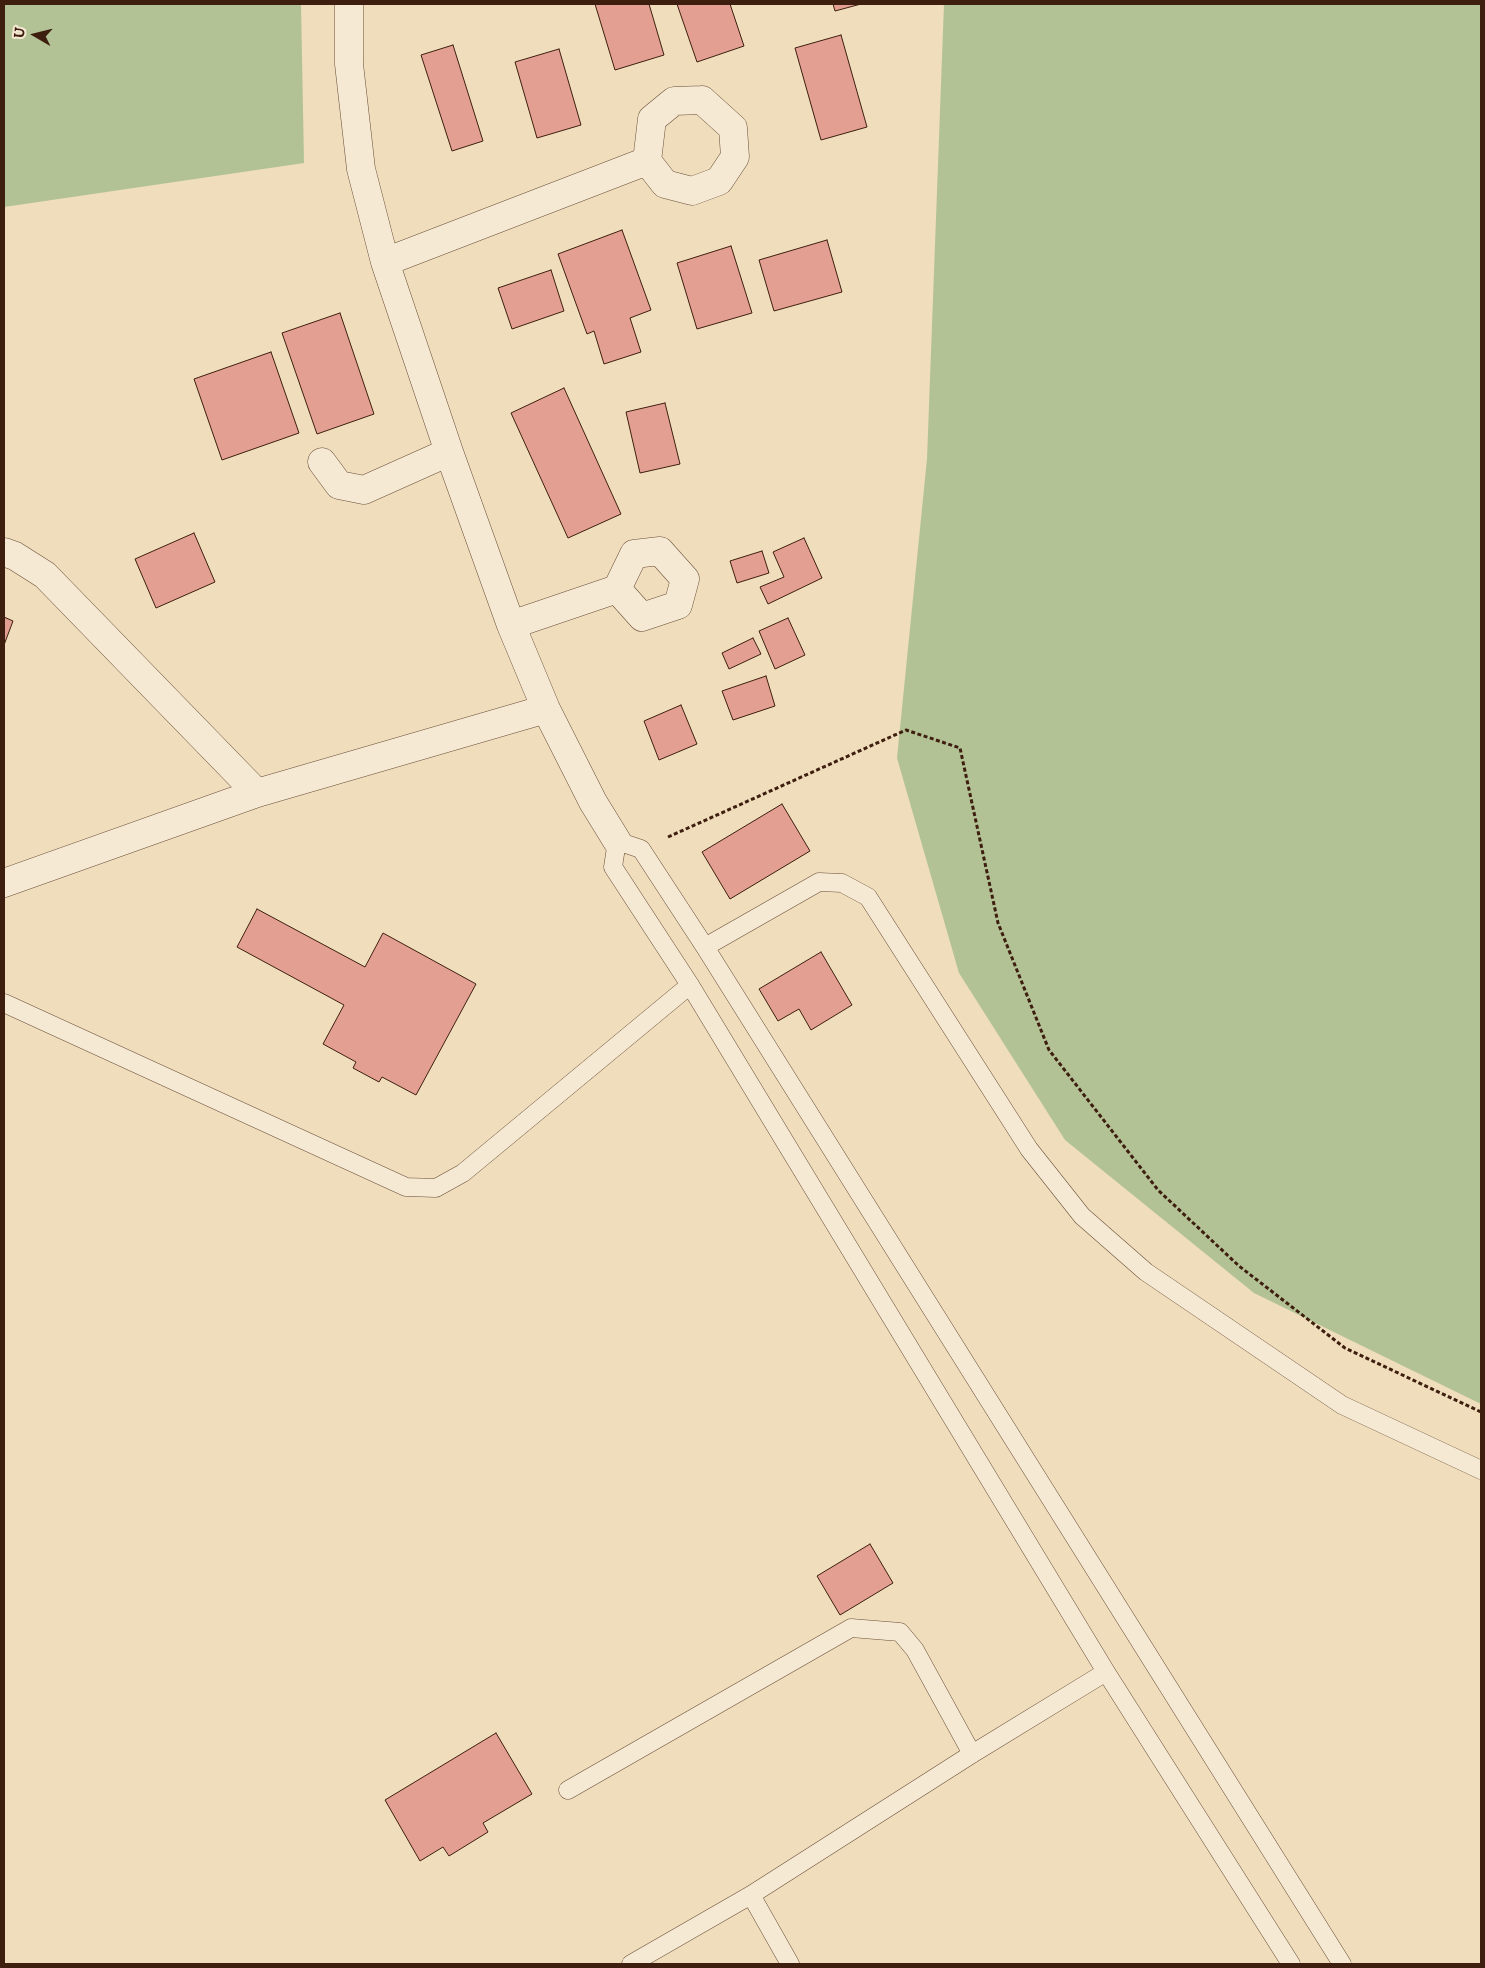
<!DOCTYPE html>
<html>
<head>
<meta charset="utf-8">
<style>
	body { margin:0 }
	#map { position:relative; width:1485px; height:1968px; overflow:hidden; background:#efddbb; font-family:"IM FELL DW Pica",serif }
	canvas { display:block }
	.frame { position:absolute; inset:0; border:5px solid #3e1e0f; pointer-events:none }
	.north { position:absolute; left:10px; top:10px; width:50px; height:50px; -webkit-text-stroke:4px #f5e9d3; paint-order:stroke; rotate:278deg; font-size:14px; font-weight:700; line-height:20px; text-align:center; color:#3e1e0f }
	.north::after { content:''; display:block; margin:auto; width:18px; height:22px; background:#3e1e0f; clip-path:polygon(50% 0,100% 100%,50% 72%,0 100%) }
</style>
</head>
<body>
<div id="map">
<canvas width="1485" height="1968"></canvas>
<div class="frame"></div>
<div class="north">U</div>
</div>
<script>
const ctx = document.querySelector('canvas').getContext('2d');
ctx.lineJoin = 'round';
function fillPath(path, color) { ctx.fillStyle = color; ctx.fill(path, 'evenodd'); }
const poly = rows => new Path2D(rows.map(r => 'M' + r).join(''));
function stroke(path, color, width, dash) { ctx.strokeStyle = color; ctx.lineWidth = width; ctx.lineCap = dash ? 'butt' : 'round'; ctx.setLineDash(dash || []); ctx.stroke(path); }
fillPath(poly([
	[4,4,301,4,304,163,4,207],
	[944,4,1481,4,1481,1404,1254,1293,1065,1140,959,973,897,758,927,459]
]), '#b2c295');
const building = poly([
	[595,4,649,4,664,55,615,70,595,4],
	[677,4,730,4,744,46,697,62,677,4],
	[833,4,861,4,835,11,833,4],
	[841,35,867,127,821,140,795,48,841,35],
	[453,45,483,141,452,151,421,55,453,45],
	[559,49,581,125,537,138,515,62,559,49],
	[622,230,651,310,630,318,641,352,604,364,594,331,587,334,558,254,622,230],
	[827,240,842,292,774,311,759,260,827,240],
	[731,246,752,313,697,329,677,263,731,246],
	[551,270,564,311,512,329,498,288,551,270],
	[340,313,374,414,317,434,282,333,340,313],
	[271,352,299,433,222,460,194,379,271,352],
	[564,388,621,514,568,538,511,413,564,388],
	[665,403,680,464,640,473,626,412,665,403],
	[194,533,215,582,156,608,135,559,194,533],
	[804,538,822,578,768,604,760,587,784,577,773,552,804,538],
	[762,551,769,573,737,583,730,561,762,551],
	[4,617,13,621,4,645,4,617],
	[788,618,805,655,775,669,759,631,788,618],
	[753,638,761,654,729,669,722,653,753,638],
	[766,676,775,706,733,720,722,691,766,676],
	[681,705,697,744,659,760,644,721,681,705],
	[782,804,810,851,730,899,702,852,782,804],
	[257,909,365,967,383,933,476,984,416,1095,382,1077,379,1082,353,1068,356,1062,323,1044,344,1005,237,947,257,909],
	[821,952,852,1005,811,1030,799,1009,778,1021,759,989,821,952],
	[870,1544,893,1583,840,1615,817,1576,870,1544],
	[496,1733,532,1794,483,1823,488,1832,449,1856,443,1847,420,1861,385,1800,496,1733]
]);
fillPath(building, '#e29f92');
stroke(building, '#3e1e0f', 1);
const lane = poly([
	[705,947,819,882,842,883,868,897,1029,1149,1082,1216,1146,1272,1342,1405,1481,1470],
	[4,1003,406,1187,436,1188,463,1173,690,985],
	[568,1790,851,1628,900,1632,915,1650,972,1754],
	[751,1895,790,1964],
	[631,1964,751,1895,972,1754,1106,1672],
	[1291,1964,1106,1672,690,985,613,867,617,841,641,849,705,947,1342,1964]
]);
const street = poly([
	[349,4,349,64,361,169,385,262,449,452,511,625,546,709,593,802,617,841],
	[702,100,733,128,735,157,719,181,692,191,665,184,647,161,652,119,674,101,702,100],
	[385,262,647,161],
	[322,462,339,485,364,490,449,452],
	[660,551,685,579,678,605,642,617,617,589,634,554,660,551],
	[4,552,15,556,45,575,257,793],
	[511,625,617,589],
	[4,883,257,793,546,709]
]);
stroke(lane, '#6a4e3a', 19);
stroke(street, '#6a4e3a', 29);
stroke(poly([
	[668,837,906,730,960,748,998,923,1049,1050,1158,1190,1239,1266,1345,1348,1481,1412]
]), '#3e1e0f', 3, [4, 2.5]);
stroke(lane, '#f5e9d3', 18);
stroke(street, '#f5e9d3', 28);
</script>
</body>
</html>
